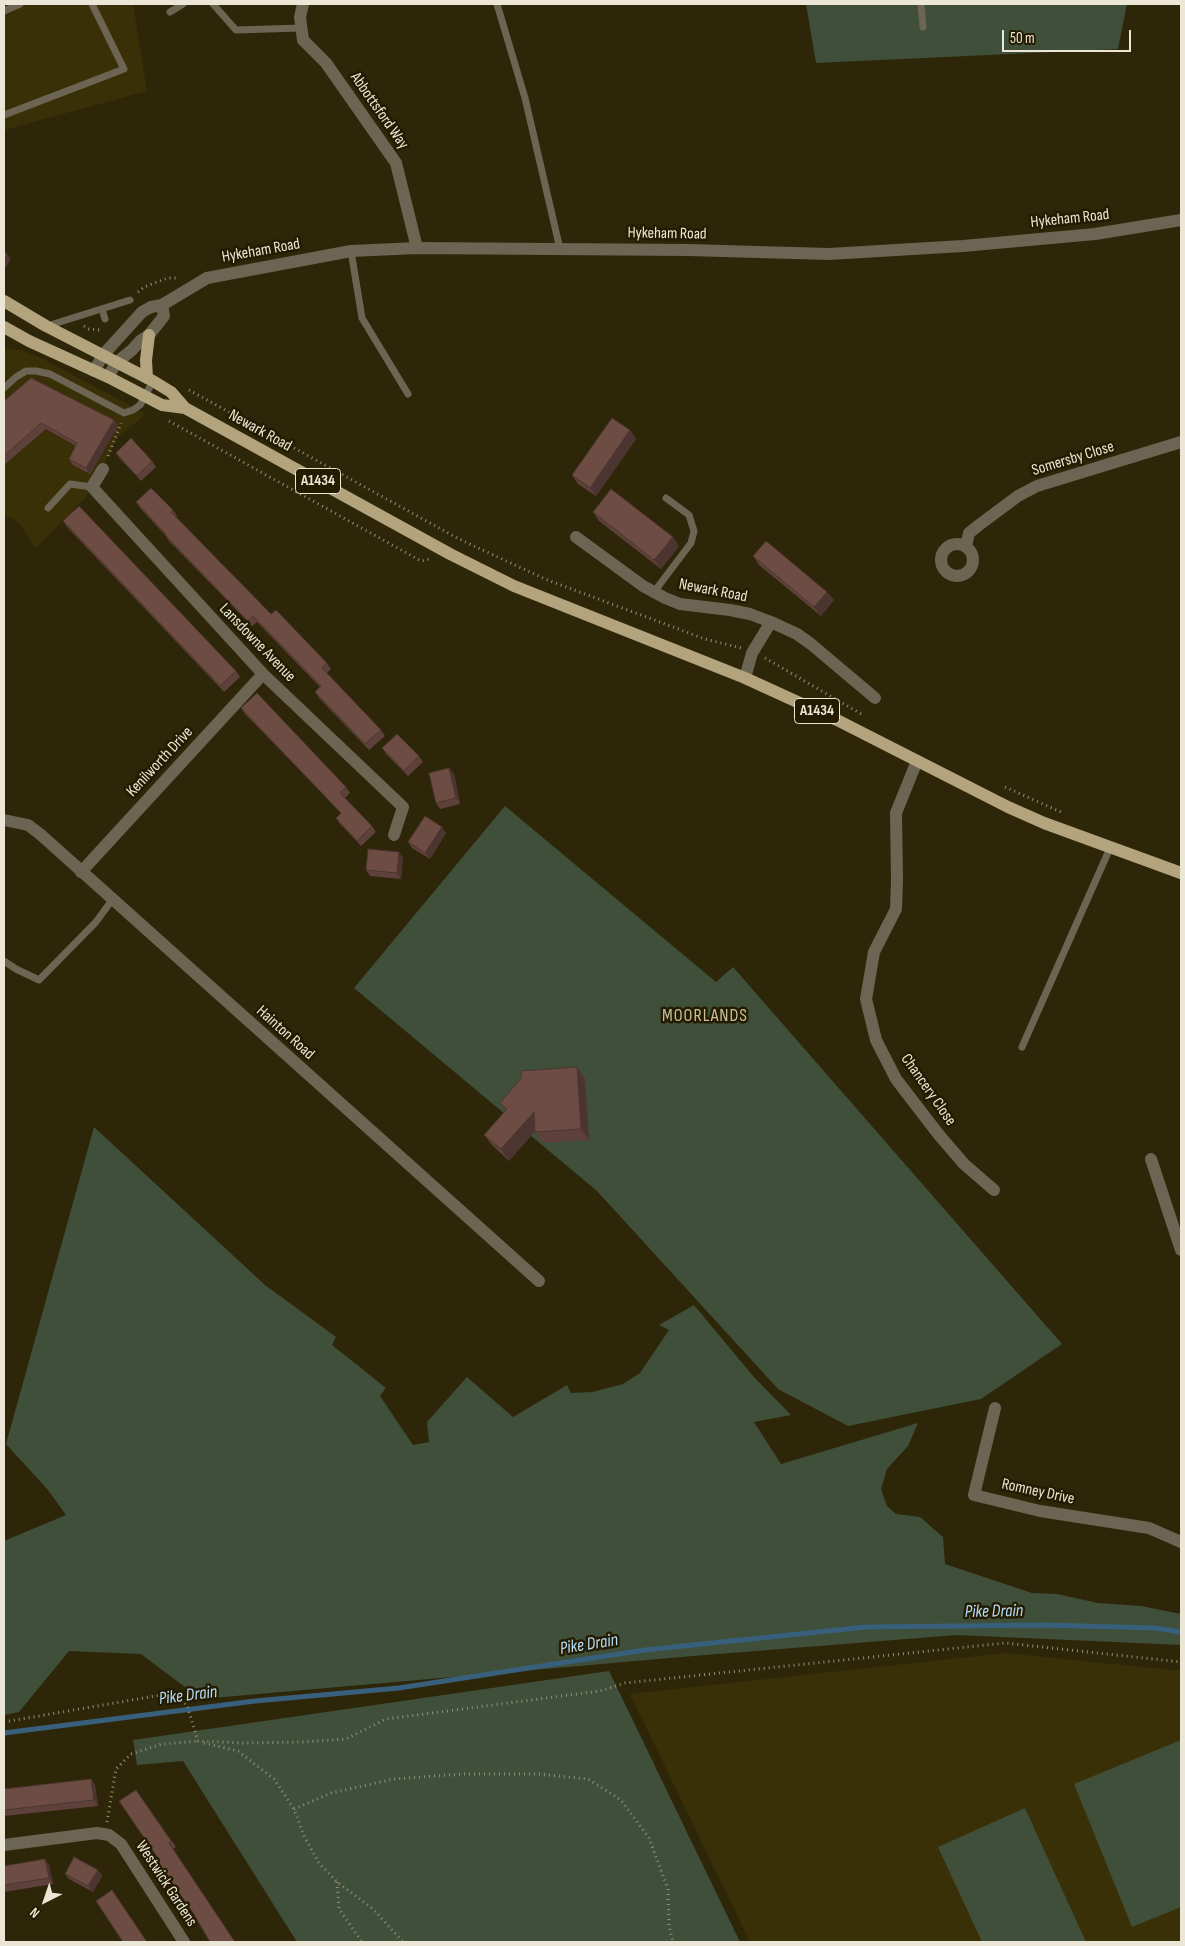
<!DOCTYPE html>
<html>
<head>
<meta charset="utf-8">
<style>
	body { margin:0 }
	#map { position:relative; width:1185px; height:1946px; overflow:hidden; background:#2e2608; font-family:"Sofia Sans Condensed",sans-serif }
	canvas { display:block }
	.frame { position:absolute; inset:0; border:5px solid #ebe6d5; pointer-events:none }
	.north { position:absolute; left:20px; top:1876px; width:50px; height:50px; -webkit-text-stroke:4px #241c00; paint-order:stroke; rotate:221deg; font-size:14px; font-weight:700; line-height:20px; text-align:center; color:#ebe6d5 }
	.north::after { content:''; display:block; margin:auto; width:18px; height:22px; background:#ebe6d5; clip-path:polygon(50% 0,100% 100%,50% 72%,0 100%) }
	.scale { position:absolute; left:1002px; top:30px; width:129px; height:22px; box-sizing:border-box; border:2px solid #ebe6d5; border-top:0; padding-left:6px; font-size:15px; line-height:18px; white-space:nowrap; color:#ebe6d5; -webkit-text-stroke:4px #241c00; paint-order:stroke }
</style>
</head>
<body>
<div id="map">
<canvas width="1185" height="1946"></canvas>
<div class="frame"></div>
<div class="north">N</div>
<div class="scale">50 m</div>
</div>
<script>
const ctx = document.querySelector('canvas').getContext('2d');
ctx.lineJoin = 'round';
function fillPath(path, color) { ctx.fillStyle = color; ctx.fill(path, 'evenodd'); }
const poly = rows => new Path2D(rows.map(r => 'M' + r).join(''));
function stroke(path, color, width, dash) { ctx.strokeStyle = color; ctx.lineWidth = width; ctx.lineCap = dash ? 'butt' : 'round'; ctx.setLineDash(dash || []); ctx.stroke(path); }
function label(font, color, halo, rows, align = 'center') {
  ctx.font = font + ' "Sofia Sans Condensed",sans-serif'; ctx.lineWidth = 5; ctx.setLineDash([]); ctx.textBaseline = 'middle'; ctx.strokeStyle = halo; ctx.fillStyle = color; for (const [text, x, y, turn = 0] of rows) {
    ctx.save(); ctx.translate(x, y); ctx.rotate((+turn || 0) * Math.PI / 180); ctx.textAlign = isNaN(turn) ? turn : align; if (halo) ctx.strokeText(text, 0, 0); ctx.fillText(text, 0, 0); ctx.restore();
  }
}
fillPath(poly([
	[4,4,133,4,147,91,4,130],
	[7,349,20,350,39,357,146,414,118,437,86,497,36,548,18,522,4,514,4,350],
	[1005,1653,1181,1671,1181,1942,750,1942,630,1694]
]), '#3a3008');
fillPath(poly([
	[806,4,1127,4,1118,49,816,63],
	[505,806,716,982,733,967,1062,1344,981,1399,848,1426,778,1389,597,1191,354,988],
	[94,1127,265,1285,336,1337,332,1345,386,1388,380,1396,413,1445,429,1442,427,1422,467,1377,513,1417,567,1385,571,1393,592,1392,623,1384,640,1373,669,1330,659,1325,694,1305,753,1376,791,1415,754,1422,781,1464,918,1423,908,1446,887,1469,881,1489,887,1506,896,1514,920,1517,943,1537,945,1564,1032,1593,1057,1594,1098,1603,1141,1606,1181,1614,1181,1645,957,1635,693,1656,201,1699,141,1654,69,1651,19,1712,4,1715,4,1541,66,1515,48,1490,6,1444],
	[609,1671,740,1942,297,1942,183,1761,137,1765,133,1740],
	[1181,1740,1181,1907,1132,1927,1074,1784],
	[1025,1808,1086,1942,982,1942,938,1847]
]), '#3f4f39');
stroke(poly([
	[4,1733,255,1701,399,1688,645,1650,866,1627,1044,1625,1155,1628,1181,1632]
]), '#38607d', 5);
stroke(poly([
	[138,292,144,287,168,278,178,278],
	[84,326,89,329,100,330],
	[189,390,459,539,545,579,705,639,741,648],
	[169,421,421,561,429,559],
	[108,456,121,423],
	[765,658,863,715],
	[1005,787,1061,812],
	[4,1722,161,1695,180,1699,187,1705,198,1741,243,1743,303,1742,346,1739,386,1719,600,1691,625,1683,1005,1643,1181,1662],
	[204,1743,238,1751,274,1779,294,1809,304,1836,319,1863,337,1882,373,1909,403,1942],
	[294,1809,331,1793,394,1779,463,1774,538,1774,588,1779,621,1800,649,1838,668,1889,669,1926,673,1942],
	[107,1822,116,1769,131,1754,162,1744,198,1741],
	[337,1882,339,1909,362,1942]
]), '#958f78', 3, [1, 4]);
stroke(poly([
	[213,4,236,30,302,28],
	[497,4,525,98,560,249],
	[921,4,923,27],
	[4,11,20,4],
	[170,12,183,4],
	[4,115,124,69,92,4],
	[351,251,362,318,408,394],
	[102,309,105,319],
	[47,326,130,300],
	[4,388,16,377,26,371,36,371,50,374,124,413,133,410,140,405,153,381],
	[48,508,70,484,92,487],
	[654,592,691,543,694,531,689,515,666,498],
	[4,961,16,969,39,980,96,922,112,900],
	[1022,1047,1110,848]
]), '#6d6553', 7);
stroke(poly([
	[303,4,300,17,303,40,326,63,396,163,417,248],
	[103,469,92,487,263,674,403,807,394,835],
	[576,537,643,586,665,598,680,604,730,610,750,614,771,622,752,653,745,678],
	'941 560a16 16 0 1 1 32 0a16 16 0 1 1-32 0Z',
	[966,546,969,533,979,525,1018,496,1037,486,1181,442],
	[771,622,797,634,811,644,875,698],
	[917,761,896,813,897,880,896,909,874,952,866,999,876,1040,896,1079,939,1135,964,1164,994,1190],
	[4,820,28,825,40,834,539,1281],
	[81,872,263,674],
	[1151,1159,1181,1250],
	[995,1408,974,1495,1040,1511,1149,1528,1181,1542],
	[4,1845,97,1833,109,1835,121,1844,184,1942]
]), '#6d6553', 12);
stroke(poly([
	[94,371,103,355,142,312,151,307,162,305,207,278,351,251,417,248,688,250,829,254,963,246,1095,234,1181,220],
	[108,377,116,363,132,350,140,341,149,335,164,316,162,305]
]), '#6d6553', 12);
stroke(poly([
	[4,301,46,326,153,381,171,392,185,408,450,554,514,586,745,678,837,720,1008,807,1044,823,1181,873],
	[4,327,29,341,108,377,162,405,185,408],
	[147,378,146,360,149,335]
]), '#b3a47e', 12);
fillPath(poly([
	[4,401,114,420,118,426,90,474,73,465,69,459,76,446,46,429,4,465],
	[630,430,636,439,596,496,578,484,572,475],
	[116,453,152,461,156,467,141,481,120,459],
	[136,502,173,510,177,516,176,517,271,614,327,663,331,669,327,673,381,730,385,736,369,750,319,698,315,692,320,687,257,622,252,626,169,541,165,535,140,508],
	[593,512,679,546,661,569,599,521],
	[63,521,236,671,240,677,224,692,67,527],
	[753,556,827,592,834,600,821,616,759,565],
	[241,708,346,787,350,793,345,798,372,826,376,832,361,846,340,824,336,818,341,813,245,714],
	[382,748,419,756,423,762,408,776,386,754],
	[449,768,454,774,460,804,440,809,436,803],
	[446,833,430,859,412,848,408,842],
	[403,858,401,879,370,876,366,870],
	[577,1067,585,1079,589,1140,543,1143,535,1131,509,1161,493,1146,484,1135,506,1111,500,1103],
	[91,1779,95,1785,98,1806,4,1816,4,1789],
	[136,1790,176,1847,158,1858],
	[49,1865,53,1884,4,1892,4,1866],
	[98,1870,102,1876,93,1892,69,1879,65,1874]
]), '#5e413a');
fillPath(poly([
	[7,254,11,259,4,270,4,258],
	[114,420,118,426,90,474,86,468],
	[630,430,636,439,596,496,590,488],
	[673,537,679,546,661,569,654,560],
	[827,592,834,600,821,616,814,607],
	[449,768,454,774,460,804,456,798],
	[442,827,446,833,430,859,425,853],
	[399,852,403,858,401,879,397,873],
	[577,1067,585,1079,589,1140,581,1129],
	[534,1112,542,1123,509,1161,501,1149],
	[91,1779,95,1785,98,1806,94,1800],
	[45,1859,49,1865,53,1884,49,1878],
	[98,1870,102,1876,93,1892,88,1886]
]), '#4c3530');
const building = poly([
	[4,252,7,254,4,258,4,252],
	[31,378,114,420,86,468,69,459,77,443,41,423,4,456,4,401,31,378],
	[612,418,630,430,590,488,572,475,612,418],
	[131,438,152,461,137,476,116,453,131,438],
	[151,488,173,510,171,512,271,614,276,610,327,663,322,668,381,730,365,744,315,692,321,686,253,616,248,621,165,535,166,534,136,502,151,488],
	[611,489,673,537,654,560,593,512,611,489],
	[79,506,236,671,220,686,63,521,79,506],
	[766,541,827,592,814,607,753,556,766,541],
	[257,693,346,787,340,793,372,826,357,841,336,818,341,813,241,708,257,693],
	[397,734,419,756,404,771,382,748,397,734],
	[449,768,456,798,436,803,429,773,449,768],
	[425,816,442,827,425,853,408,842,425,816],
	[368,849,399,852,397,873,366,870,368,849],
	[577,1067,581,1129,535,1132,534,1112,501,1149,484,1135,507,1109,500,1103,521,1078,521,1071,577,1067],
	[91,1779,94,1800,4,1810,4,1789,91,1779],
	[136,1790,171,1841,169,1843,235,1942,210,1942,192,1911,155,1860,158,1858,119,1801,136,1790],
	[74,1857,98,1870,88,1886,65,1874,74,1857],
	[45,1859,49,1878,4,1885,4,1866,45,1859],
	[112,1890,147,1942,123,1942,96,1901,112,1890]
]);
fillPath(building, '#6d4c44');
stroke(building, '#4c3530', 1);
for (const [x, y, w] of [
	[318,481,45],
	[817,711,45]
]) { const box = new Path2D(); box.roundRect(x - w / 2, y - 12.5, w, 25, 4); ctx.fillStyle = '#241c00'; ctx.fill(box); stroke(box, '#ebe6d5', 1); }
label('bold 15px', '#ebe6d5', null, [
	["A1434",318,481],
	["A1434",817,711]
]);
label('16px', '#ebe6d5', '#241c00', [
	["Abbottsford Way",379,111,55],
	["Hykeham Road",1070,219,-6],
	["Hykeham Road",667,234,1],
	["Hykeham Road",261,251,-10],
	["Newark Road",260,431,29],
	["Somersby Close",1073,459,-17],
	["Newark Road",713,591,11],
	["Lansdowne Avenue",257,643,46],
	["Kenilworth Drive",160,762,-47],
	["Hainton Road",285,1033,42],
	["Chancery Close",928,1090,55],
	["Romney Drive",1038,1492,12],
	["Westwick Gardens",166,1884,57]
]);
ctx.letterSpacing = '1px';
label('18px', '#c9c09e', '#241c00', [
	["MOORLANDS",705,1016]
]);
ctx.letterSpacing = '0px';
label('italic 18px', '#b6dcf9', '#241c00', [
	["Pike Drain",994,1612,-1],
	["Pike Drain",589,1645,-9],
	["Pike Drain",188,1696,-7]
]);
</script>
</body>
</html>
